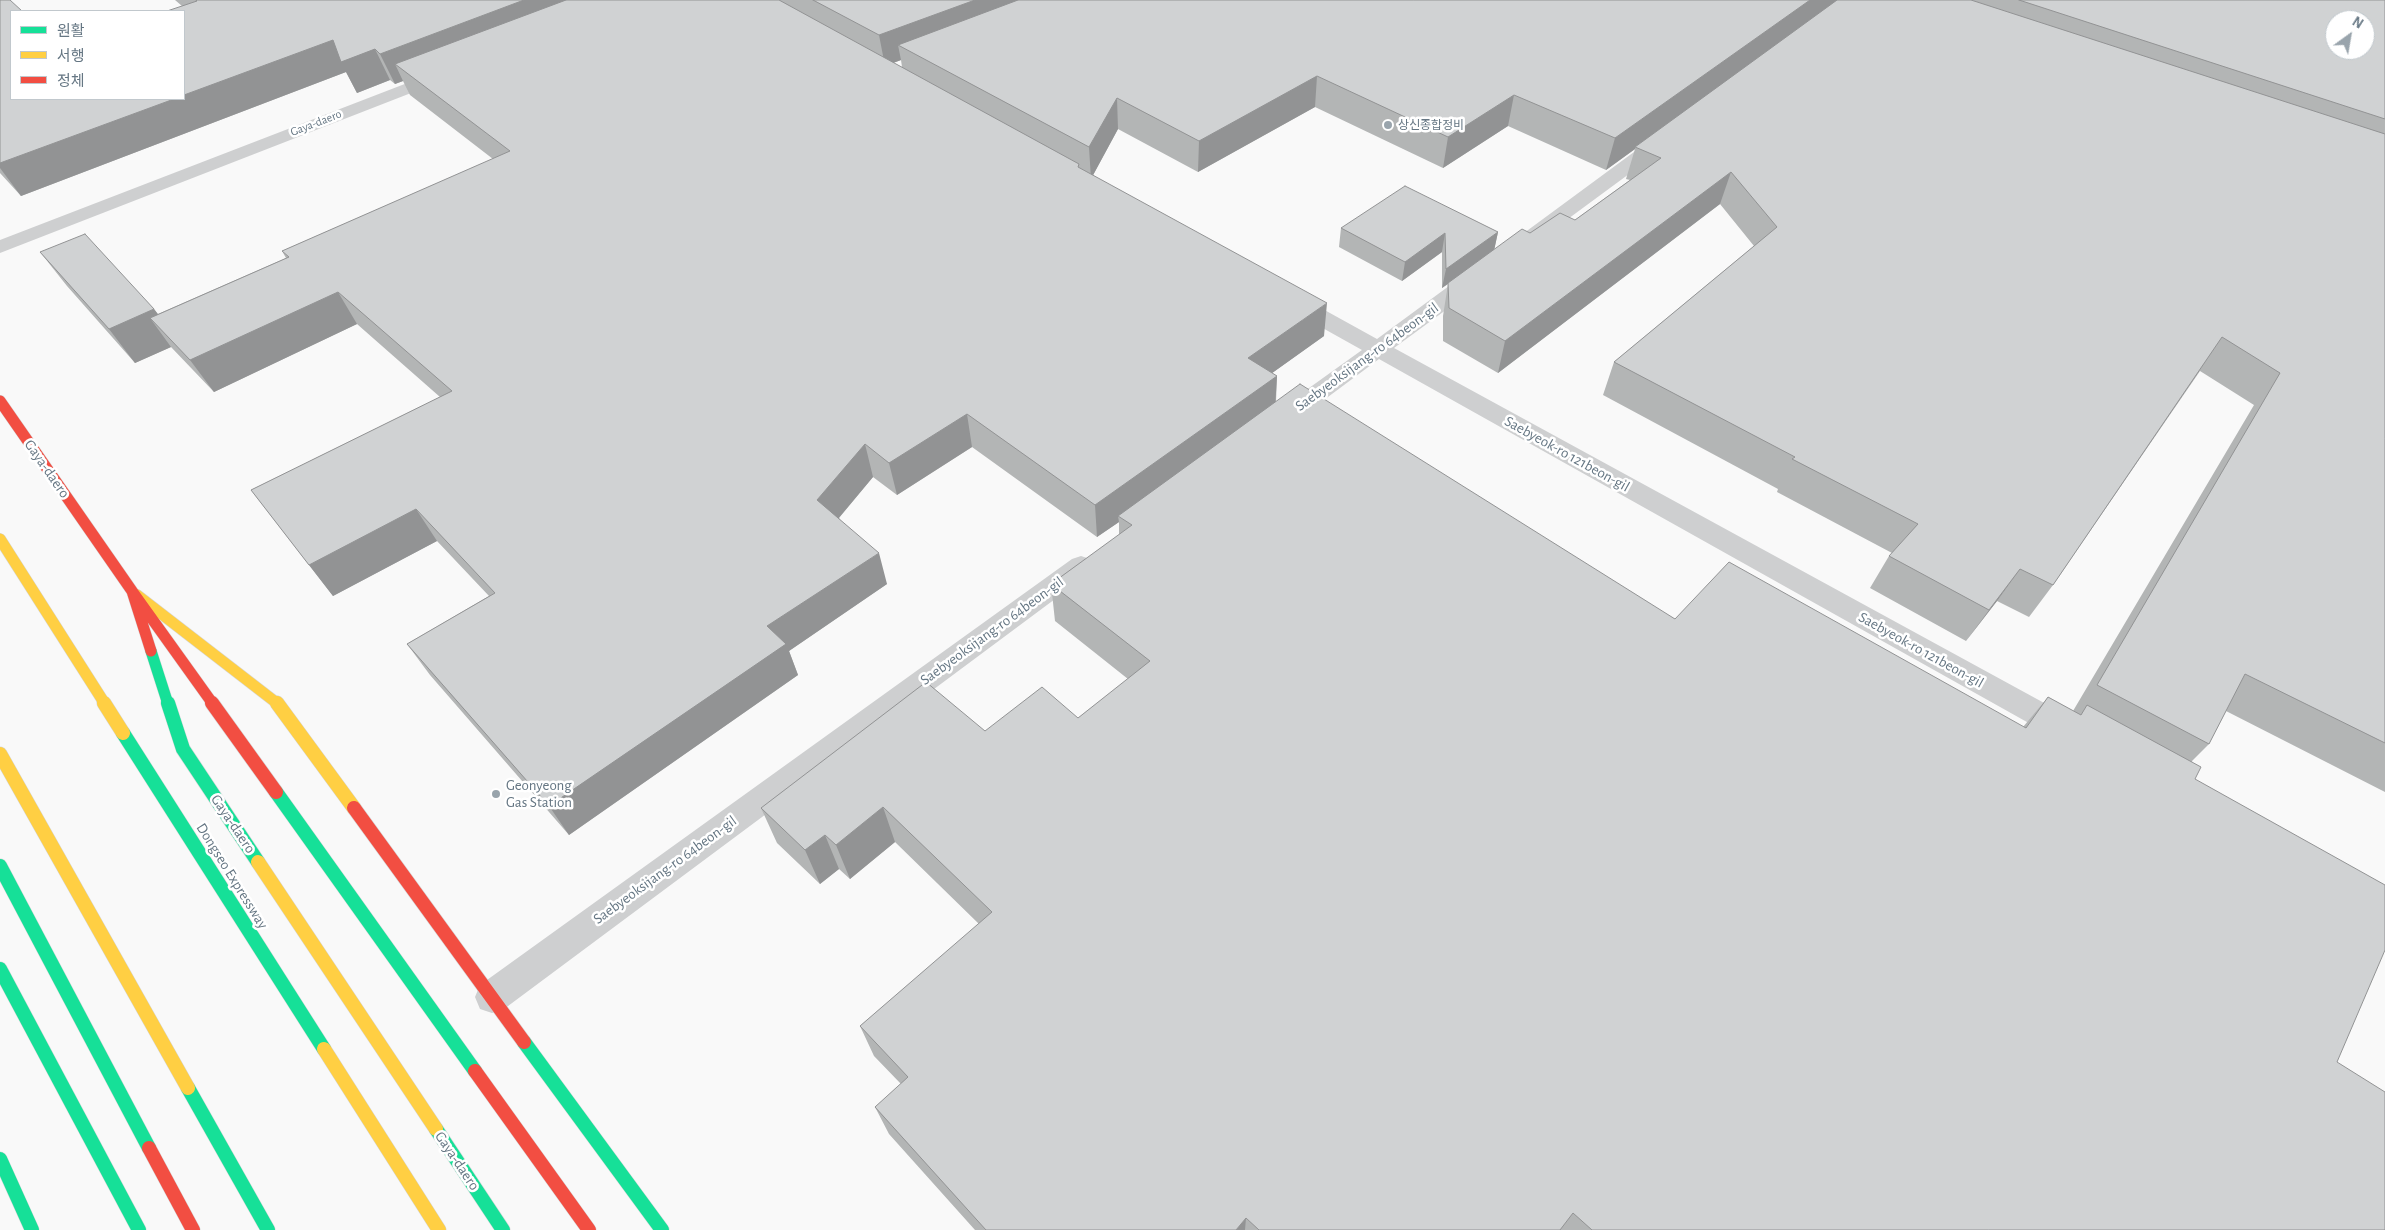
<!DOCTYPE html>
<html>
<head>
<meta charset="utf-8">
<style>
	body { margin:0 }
	#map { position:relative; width:2385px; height:1230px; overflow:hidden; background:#f9f9f9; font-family:"Alegreya Sans","Noto Sans KR",sans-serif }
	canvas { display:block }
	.legend { position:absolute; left:10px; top:10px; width:175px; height:90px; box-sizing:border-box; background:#fff; border:1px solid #c1c8cd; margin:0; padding:6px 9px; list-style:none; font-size:15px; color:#657683 }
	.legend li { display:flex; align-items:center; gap:10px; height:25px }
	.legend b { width:25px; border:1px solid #c1c8cd }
	.north { position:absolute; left:2325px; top:10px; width:50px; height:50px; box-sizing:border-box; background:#fff; border:1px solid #c1c8cd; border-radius:50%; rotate:32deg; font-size:14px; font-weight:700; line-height:20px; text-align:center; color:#657683 }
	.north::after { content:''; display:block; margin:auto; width:18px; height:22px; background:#99a4ac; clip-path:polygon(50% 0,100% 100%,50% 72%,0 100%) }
</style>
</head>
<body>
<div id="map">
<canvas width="2385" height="1230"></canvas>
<ul class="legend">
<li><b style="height:6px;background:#16e098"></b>원활</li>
<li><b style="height:6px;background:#ffcf43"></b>서행</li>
<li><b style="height:6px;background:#f24e42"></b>정체</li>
</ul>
<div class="north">N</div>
</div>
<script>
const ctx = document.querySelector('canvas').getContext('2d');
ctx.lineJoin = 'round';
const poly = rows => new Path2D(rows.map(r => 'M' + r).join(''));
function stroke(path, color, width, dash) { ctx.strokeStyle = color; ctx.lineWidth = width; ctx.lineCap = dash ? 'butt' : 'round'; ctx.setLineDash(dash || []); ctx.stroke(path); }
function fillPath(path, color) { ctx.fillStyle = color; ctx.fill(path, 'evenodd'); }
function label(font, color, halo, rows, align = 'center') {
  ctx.font = font + ' "Alegreya Sans","Noto Sans KR",sans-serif'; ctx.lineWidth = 5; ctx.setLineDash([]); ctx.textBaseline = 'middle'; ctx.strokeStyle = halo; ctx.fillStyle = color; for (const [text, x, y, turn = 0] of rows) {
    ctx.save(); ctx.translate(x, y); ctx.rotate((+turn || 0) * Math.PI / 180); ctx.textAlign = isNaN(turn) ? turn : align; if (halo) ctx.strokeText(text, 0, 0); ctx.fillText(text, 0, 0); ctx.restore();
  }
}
const fastFar1 = poly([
	[151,651,168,704]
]);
const fast = poly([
	[168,703,183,749,258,862],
	[123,733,324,1049],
	[276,792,475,1071],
	[0,866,149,1148],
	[0,969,139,1230],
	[524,1042,662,1230],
	[188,1088,268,1230],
	[436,1129,503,1230],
	[0,1159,32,1230]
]);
const slowFar1 = poly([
	[0,539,105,704],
	[137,595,278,704]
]);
const slow = poly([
	[104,703,123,733],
	[277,703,354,808],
	[0,754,188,1088],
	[258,862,436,1129],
	[324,1049,439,1230]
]);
const jamFar1 = poly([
	[0,401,132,591,151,651],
	[132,591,213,704]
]);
const jam = poly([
	[212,703,276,792],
	[354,808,524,1042],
	[475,1071,589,1230],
	[149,1148,193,1230]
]);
stroke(fastFar1, '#d5d6d7', 12);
stroke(fast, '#d5d6d7', 15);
stroke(slowFar1, '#d5d6d7', 12);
stroke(slow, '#d5d6d7', 15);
stroke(jamFar1, '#d5d6d7', 12);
stroke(jam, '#d5d6d7', 15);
fillPath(poly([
	[441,70,447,71,450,75,447,79,0,253,0,240,441,70],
	[1660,136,1667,138,1670,142,1667,146,1538,241,1531,243,1524,241,1521,237,1524,233,1653,138,1660,136],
	[1476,271,1484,272,1487,277,1484,282,1394,348,2079,722,2084,731,2079,740,2069,743,2059,740,1379,359,1293,423,1285,425,1277,423,1273,417,1277,411,1362,350,1285,307,1282,302,1285,297,1293,295,1301,297,1377,339,1468,272,1476,271],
	[1081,556,1090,559,1094,566,1090,573,504,1009,492,1013,480,1009,475,997,480,985,1072,559,1081,556]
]), '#cecfd0');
stroke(fastFar1, '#16e098', 11);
stroke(fast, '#16e098', 14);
stroke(slowFar1, '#ffcf43', 11);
stroke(slow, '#ffcf43', 14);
stroke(jamFar1, '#f24e42', 11);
stroke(jam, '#f24e42', 14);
fillPath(poly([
	[0,0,11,99,182,6,175,0,2385,0,2385,792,2226,711,2209,744,2192,761,2195,779,2337,1062,2385,1230,975,1230,889,1134,875,1107,901,1084,874,1056,860,1026,979,924,895,842,850,879,839,869,820,884,777,843,761,808,985,731,1078,718,1128,679,1055,621,1051,584,1119,535,1119,522,1097,537,972,447,897,495,873,477,839,518,887,584,789,651,798,675,569,835,430,675,407,644,489,596,437,541,333,596,251,490,440,397,357,324,214,392,171,347,135,363,67,286,40,252,154,309,158,314,286,258,282,251,493,159,410,95,403,81,395,84,390,80,357,93,346,72,21,196,0,173],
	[901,60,902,67,893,63],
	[1315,107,1443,168,1508,126,1606,170,1635,149,1626,179,1630,180,1575,220,1530,233,1494,250,1498,232,1341,228,1339,247,1402,281,1442,252,1442,288,1448,284,1443,316,1443,341,1498,373,1720,204,1754,246,1614,362,1603,395,1778,489,1777,492,1892,553,1889,556,1870,588,1966,641,1997,601,2029,617,2053,585,2200,371,2254,405,2073,711,2048,697,2023,727,1675,619,1276,402,1277,376,1272,373,1324,336,1093,175,1118,129,1198,172]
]), '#b3b5b5');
fillPath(poly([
	[524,0,613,0,395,64,403,81,395,84,380,54],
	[975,0,1058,0,898,45,901,60,885,66,879,35],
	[1810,0,1841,0,1635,147,1635,149,1606,170,1615,138],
	[333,40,375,49,390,80,357,93,346,72,21,196,0,168,0,163,174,99,184,99,184,95],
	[1317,76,1315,107,1198,172,1199,141],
	[1514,95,1508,126,1443,168,1448,137],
	[1117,98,1118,129,1091,179,1089,147],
	[1731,172,1720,204,1498,373,1505,341],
	[1498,232,1494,251,1442,288,1446,269],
	[1445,233,1442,252,1402,281,1405,262],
	[338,292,357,324,214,392,190,360],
	[1327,303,1324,336,1247,391,1248,358],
	[154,309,179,343,150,318,171,347,135,363,109,329],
	[1277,376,1275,409,1118,516,1119,522,1097,537,1095,505],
	[967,414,972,447,897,495,889,463],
	[865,444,873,477,827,532,817,500],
	[416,509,437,541,333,596,309,565],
	[879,553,887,584,789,651,798,675,569,835,549,806,767,626],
	[2020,569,1997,601,1966,641,1989,610],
	[883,807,895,842,850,879,836,845],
	[825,835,839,869,820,884,805,850],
	[1246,1218,1245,1230,1236,1230]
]), '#929394');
const building = poly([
	[0,0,10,0,22,11,11,11,11,99,174,99,0,163,0,0],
	[196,0,524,0,380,54,375,49,341,62,333,40,184,95,184,11,167,11,197,1,196,0],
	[566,0,779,0,1079,164,1078,167,1327,303,1248,358,1277,376,1095,505,967,414,889,463,865,444,817,500,879,553,767,626,786,644,549,806,407,644,495,593,448,543,416,509,309,565,251,490,452,391,338,292,190,360,150,318,289,257,282,251,510,151,395,64,566,0],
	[813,0,975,0,879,35,813,0],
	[1018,0,1810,0,1615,138,1514,95,1448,137,1317,76,1199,141,1117,98,1089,147,898,45,1018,0],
	[1837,0,1971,0,2385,134,2385,743,2245,674,2209,744,2097,685,2280,373,2222,337,2053,585,2020,569,1989,610,1889,556,1918,524,1792,459,1795,457,1614,362,1777,227,1731,172,1505,341,1449,308,1448,283,1522,229,1530,233,1560,213,1575,220,1661,158,1635,147,1837,0],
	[2019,0,2385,0,2385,119,2019,0],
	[2335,20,2365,20,2365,50,2335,50,2335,20],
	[1405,186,1498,232,1446,269,1445,233,1405,262,1341,228,1405,186],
	[85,234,154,309,109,329,40,252,85,234],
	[1300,384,1675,619,1729,562,2026,728,2048,697,2081,715,2087,705,2201,767,2195,779,2385,885,2385,950,2337,1062,2385,1092,2385,1230,1592,1230,1573,1213,1560,1230,1259,1230,1246,1218,1236,1230,986,1230,875,1107,908,1077,860,1026,992,912,883,807,836,845,825,835,805,850,761,808,926,682,985,731,1042,687,1078,718,1150,661,1051,584,1132,525,1118,516,1300,384]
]);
fillPath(building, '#d0d2d3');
stroke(building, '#929394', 1);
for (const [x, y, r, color] of [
	[1388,125,5,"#99a4ac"],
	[496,794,5,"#99a4ac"]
]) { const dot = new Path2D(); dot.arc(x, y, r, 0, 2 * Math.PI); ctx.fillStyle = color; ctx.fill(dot); stroke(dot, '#fff', 2); }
label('12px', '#657683', '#fff', [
	["Gaya-daero",316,123,-21]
]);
label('12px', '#657683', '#fff', [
	["상신종합정비",1398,125]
], 'left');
label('15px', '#657683', '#fff', [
	["Saebyeoksijang-ro 64beon-gil",1367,357,-36],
	["Saebyeok-ro 121beon-gil",1567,454,29],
	["Gaya-daero",47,469,55],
	["Saebyeoksijang-ro 64beon-gil",992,631,-36],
	["Saebyeok-ro 121beon-gil",1921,650,29],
	["Gaya-daero",233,824,56],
	["Saebyeoksijang-ro 64beon-gil",665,870,-36],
	["Dongseo Expressway",232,876,58],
	["Gaya-daero",457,1161,56]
]);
label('15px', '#657683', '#fff', [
	["Geonyeong",506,785],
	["Gas Station",506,802]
], 'left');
</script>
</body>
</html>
